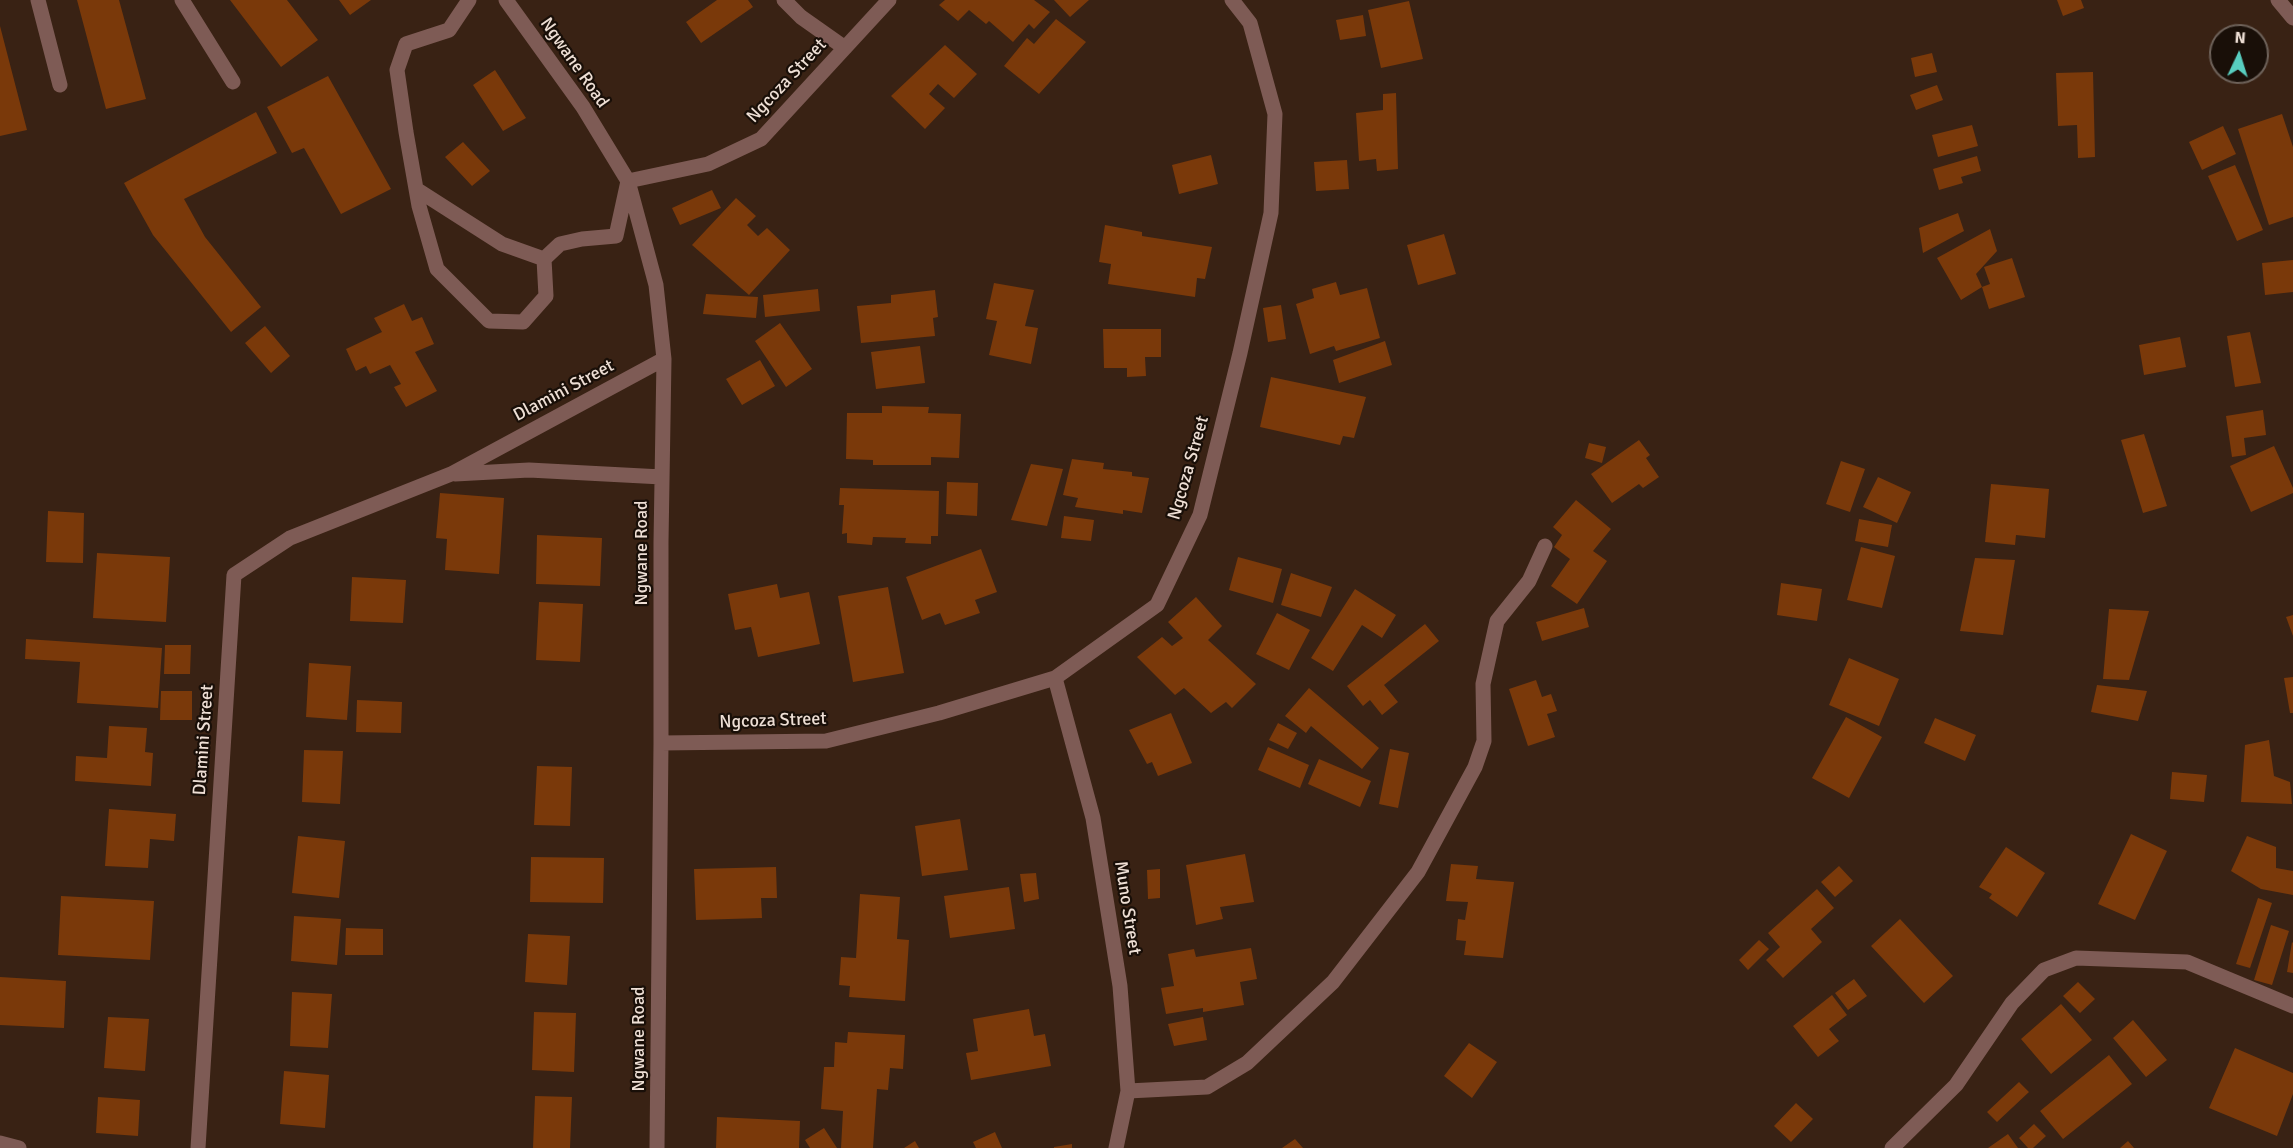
<!DOCTYPE html>
<html>
<head>
<meta charset="utf-8">
<style>
	body { margin:0 }
	#map { position:relative; width:2293px; height:1148px; overflow:hidden; background:#392214; font-family:Signika,sans-serif }
	canvas { display:block }
	.north { position:absolute; left:2209px; top:24px; width:60px; height:60px; box-sizing:border-box; background:#190f08; border:2px solid #6e625a; border-radius:50%; rotate:4deg; font-size:16px; font-weight:700; line-height:24px; text-align:center; color:#eedfd5 }
	.north::after { content:''; display:block; margin:auto; width:21px; height:27px; background:#58cec0; clip-path:polygon(50% 0,100% 100%,50% 72%,0 100%) }
</style>
</head>
<body>
<div id="map">
<canvas width="2293" height="1148"></canvas>
<div class="north">N</div>
</div>
<script>
const ctx = document.querySelector('canvas').getContext('2d');
ctx.lineJoin = 'round';
function fillPath(path, color) { ctx.fillStyle = color; ctx.fill(path, 'evenodd'); }
const poly = rows => new Path2D(rows.map(r => 'M' + r).join(''));
function stroke(path, color, width, dash) { ctx.strokeStyle = color; ctx.lineWidth = width; ctx.lineCap = dash ? 'butt' : 'round'; ctx.setLineDash(dash || []); ctx.stroke(path); }
function label(font, color, halo, rows, align = 'center') {
  ctx.font = font + ' Signika,sans-serif'; ctx.lineWidth = 4.5; ctx.setLineDash([]); ctx.textBaseline = 'middle'; ctx.strokeStyle = halo; ctx.fillStyle = color; for (const [text, x, y, turn = 0] of rows) {
    ctx.save(); ctx.translate(x, y); ctx.rotate((+turn || 0) * Math.PI / 180); ctx.textAlign = isNaN(turn) ? turn : align; if (halo) ctx.strokeText(text, 0, 0); ctx.fillText(text, 0, 0); ctx.restore();
  }
}
fillPath(poly([
	[77,0,119,0,146,99,106,109],
	[230,0,287,0,318,40,281,67],
	[339,0,371,0,350,15],
	[717,0,748,0,753,7,701,43,686,22],
	[945,0,1034,0,1050,12,1034,29,1029,24,1013,42,989,21,986,24,969,10,958,21,939,5],
	[1054,0,1089,0,1070,17],
	[2057,0,2081,0,2084,8,2063,16],
	[1409,1,1423,59,1381,68,1368,10],
	[1363,15,1366,36,1340,40,1336,20],
	[1056,19,1086,42,1039,94,1004,66,1027,38,1034,44],
	[0,26,27,130,0,136],
	[945,45,977,74,954,98,938,84,929,94,945,108,925,129,891,96],
	[1932,53,1937,72,1915,77,1911,58],
	[495,70,526,118,503,131,473,85],
	[2093,72,2095,157,2078,158,2077,125,2058,126,2056,73],
	[328,76,391,189,341,214,304,148,292,153,267,107],
	[1937,85,1943,100,1916,110,1910,95],
	[1396,93,1398,169,1377,171,1376,159,1359,161,1356,113,1383,110,1383,94],
	[256,112,277,153,184,199,205,237,261,307,231,332,153,235,124,183],
	[2282,114,2293,147,2293,217,2269,225,2238,129],
	[1972,125,1978,146,1938,157,1932,135],
	[2223,126,2236,154,2202,170,2189,142],
	[463,142,490,171,472,186,445,157],
	[1211,155,1218,184,1179,194,1172,165],
	[1977,156,1981,171,1961,177,1963,183,1939,190,1933,169],
	[1347,160,1349,189,1316,191,1314,162],
	[2235,165,2263,230,2237,241,2208,176],
	[712,190,721,208,680,225,672,208],
	[736,198,756,216,747,225,758,236,767,228,790,250,749,295,692,245],
	[1958,213,1964,231,1923,253,1919,228],
	[1105,225,1142,232,1142,236,1212,247,1205,279,1197,278,1195,297,1108,284,1111,264,1099,262],
	[1990,229,1997,251,1976,274,1982,287,1990,284,1984,267,2012,258,2025,297,1989,309,1982,287,1961,300,1937,258],
	[1444,234,1456,274,1418,285,1407,245],
	[2293,260,2293,292,2265,295,2262,263],
	[1336,282,1340,295,1367,288,1380,338,1336,351,1334,346,1310,354,1296,304,1314,298,1312,289],
	[994,283,1034,290,1025,326,1038,328,1031,364,989,355,997,321,986,319],
	[818,289,820,311,765,317,763,295],
	[935,290,938,317,933,318,935,336,861,343,857,306,891,303,891,295],
	[706,294,758,297,756,318,703,314],
	[404,304,412,321,422,317,434,344,415,352,437,391,406,407,394,387,401,384,390,365,370,374,366,366,356,371,346,349,382,332,374,318],
	[1281,305,1286,339,1268,342,1263,308],
	[780,323,812,369,786,387,755,341],
	[265,326,290,356,271,373,245,343],
	[1103,329,1161,329,1161,357,1145,357,1146,376,1127,377,1127,368,1104,368],
	[2250,332,2261,383,2235,387,2227,336],
	[2180,337,2186,367,2144,375,2139,345],
	[1385,341,1392,365,1339,383,1333,360],
	[920,346,925,383,876,389,871,352],
	[760,360,775,386,742,405,726,379],
	[1271,377,1366,397,1354,438,1343,436,1340,445,1260,427],
	[882,406,929,407,928,413,961,414,959,458,931,457,931,465,873,465,873,460,846,459,847,413,882,413],
	[2263,410,2266,435,2244,438,2246,455,2232,457,2226,416],
	[2144,434,2167,506,2143,513,2121,440],
	[1639,440,1650,455,1646,458,1659,477,1643,488,1639,484,1612,503,1591,474],
	[1589,443,1606,447,1602,463,1585,458],
	[2274,446,2293,488,2293,493,2251,512,2230,466],
	[1072,459,1104,463,1103,469,1132,472,1132,476,1149,478,1142,513,1123,510,1123,514,1075,507,1078,498,1063,495],
	[1841,461,1865,469,1850,512,1826,504],
	[1031,464,1063,469,1047,526,1011,520],
	[1878,477,1911,492,1897,523,1863,507],
	[947,482,978,483,977,516,946,514],
	[1991,484,2049,489,2045,538,2016,535,2015,545,1985,542],
	[840,488,939,491,938,536,931,536,931,544,905,543,906,538,873,537,872,545,847,543,847,533,842,534,844,505,839,505],
	[440,493,504,498,499,574,445,570,447,539,436,538],
	[1576,500,1611,529,1593,551,1607,561,1577,604,1551,586,1570,559,1554,547,1562,535,1553,527],
	[48,511,84,513,83,563,46,562],
	[1064,516,1094,520,1091,541,1061,538],
	[1859,519,1892,525,1888,547,1855,541],
	[537,535,602,538,600,586,536,584],
	[1861,547,1895,556,1882,608,1847,600],
	[981,549,997,592,975,600,980,613,945,625,940,613,922,620,906,577],
	[97,553,170,557,166,622,93,618],
	[1238,557,1282,569,1273,603,1229,590],
	[1975,558,2015,560,2003,635,1960,631],
	[1291,573,1332,587,1321,617,1281,605],
	[352,577,406,580,403,623,350,621],
	[1781,583,1822,589,1817,621,1777,615],
	[777,584,780,598,809,592,820,644,758,657,751,627,735,630,728,594],
	[888,587,904,673,853,682,838,596],
	[1355,589,1396,615,1382,638,1362,625,1333,671,1311,658],
	[1196,597,1222,626,1208,640,1256,684,1232,708,1226,702,1211,713,1184,688,1175,695,1137,657,1162,637,1172,646,1183,638,1168,622],
	[539,602,583,604,580,662,536,660],
	[1584,608,1589,627,1542,641,1536,622],
	[2109,609,2149,611,2129,680,2103,679],
	[1277,613,1310,630,1289,670,1256,654],
	[2293,615,2293,636,2286,617],
	[1425,624,1439,641,1384,685,1398,702,1382,715,1370,700,1363,706,1347,686],
	[26,639,162,648,158,708,77,703,80,662,25,659],
	[165,645,191,645,190,674,164,674],
	[1849,658,1899,679,1879,726,1829,705],
	[309,663,351,666,347,720,306,717],
	[2293,677,2293,713,2290,713,2284,678],
	[1536,680,1542,697,1551,694,1557,711,1547,714,1555,737,1528,746,1509,689],
	[2097,685,2147,691,2138,721,2091,712],
	[1309,688,1379,748,1362,769,1311,726,1306,733,1285,716],
	[161,691,192,691,192,720,160,720],
	[357,700,402,702,401,733,356,732],
	[1171,713,1192,763,1158,776,1152,762,1147,764,1129,730],
	[1846,717,1882,737,1849,798,1812,778],
	[1935,718,1976,735,1965,761,1924,743],
	[1278,723,1297,733,1288,749,1269,740],
	[109,726,147,728,145,752,153,753,151,786,75,781,76,756,107,758],
	[2269,740,2274,776,2290,782,2292,804,2241,802,2245,745],
	[1268,747,1309,765,1300,788,1258,770],
	[1390,749,1409,753,1398,808,1379,804],
	[304,750,343,751,340,804,302,802],
	[1319,759,1371,781,1360,807,1308,784],
	[537,766,572,767,570,826,534,825],
	[2172,772,2207,775,2204,802,2170,799],
	[109,809,176,814,174,841,150,839,148,868,105,866],
	[960,819,968,870,922,876,915,826],
	[2131,834,2167,851,2135,920,2098,904],
	[298,836,345,841,339,898,292,893],
	[2247,836,2276,847,2276,868,2293,871,2293,895,2261,889,2231,871],
	[2006,847,2045,873,2017,917,1989,898,1992,894,1979,887],
	[1245,854,1254,902,1220,907,1223,919,1196,925,1186,865],
	[531,857,604,858,603,903,530,902],
	[1451,864,1478,866,1476,879,1514,882,1503,958,1464,955,1466,941,1456,940,1458,919,1465,920,1468,902,1446,901],
	[1839,866,1853,881,1835,897,1821,882],
	[776,867,777,898,761,898,762,918,696,920,694,869],
	[1160,869,1160,898,1148,899,1147,870],
	[1036,873,1039,899,1024,902,1020,874],
	[1009,887,1015,929,950,938,944,896],
	[1817,889,1834,908,1811,929,1822,942,1783,978,1766,960,1780,947,1768,933],
	[860,894,900,897,897,939,909,940,905,1001,849,997,850,986,839,985,841,957,856,958],
	[61,896,154,901,150,960,58,955],
	[2258,898,2272,903,2250,968,2236,964],
	[294,916,341,919,337,965,291,961],
	[1900,919,1953,976,1924,1003,1871,946],
	[2271,925,2289,931,2272,985,2254,980],
	[346,928,383,929,383,955,345,955],
	[528,934,570,936,567,985,525,982],
	[1759,940,1769,949,1748,970,1739,960],
	[2292,942,2293,943,2293,973,2287,972],
	[1251,948,1257,979,1240,982,1244,1005,1203,1012,1203,1008,1166,1014,1161,988,1174,986,1168,954,1194,949,1196,957],
	[0,977,66,981,64,1028,0,1025],
	[1854,979,1867,996,1848,1010,1835,993],
	[2078,982,2095,999,2080,1013,2063,996],
	[292,992,332,994,328,1048,290,1046],
	[1832,995,1847,1015,1829,1029,1839,1041,1818,1057,1793,1026],
	[2061,1004,2092,1040,2051,1074,2021,1039],
	[1029,1009,1034,1036,1045,1034,1051,1066,971,1080,966,1053,978,1051,973,1019],
	[534,1012,576,1013,574,1072,532,1070],
	[108,1017,149,1019,145,1071,104,1068],
	[1203,1017,1207,1040,1174,1046,1168,1024],
	[2133,1020,2167,1060,2146,1077,2113,1038],
	[848,1032,905,1035,903,1069,890,1068,888,1090,877,1089,873,1148,841,1148,843,1111,821,1109,824,1067,834,1067,835,1042,847,1043],
	[1469,1043,1497,1062,1472,1098,1444,1076],
	[2235,1048,2293,1073,2293,1094,2277,1136,2209,1108],
	[2109,1055,2132,1084,2063,1139,2040,1111],
	[284,1071,329,1075,325,1128,280,1124],
	[2019,1082,2029,1092,1997,1122,1987,1112],
	[535,1096,572,1097,570,1148,533,1148],
	[98,1097,140,1100,138,1136,96,1133],
	[1796,1103,1813,1119,1791,1142,1774,1126],
	[717,1117,800,1121,799,1148,716,1148],
	[2034,1124,2046,1136,2033,1148,2028,1148,2019,1138],
	[824,1128,837,1148,810,1148,805,1140],
	[995,1132,1002,1148,976,1148,973,1142],
	[2008,1134,2018,1148,1988,1148],
	[1295,1139,1303,1148,1282,1148],
	[915,1141,919,1148,904,1148],
	[2128,1141,2134,1148,2120,1148],
	[1072,1144,1072,1148,1054,1148,1054,1147]
]), '#7a390a');
stroke(poly([
	[38,0,60,85],
	[182,0,233,82],
	[469,0,449,30,406,44,397,70,406,132,419,206,437,269,489,321,523,322,546,296,544,259,560,244,582,239,616,236,628,181,708,164,761,139,889,0],
	[506,0,583,107,628,181,656,285,664,359,661,542,661,743,657,1148],
	[784,0,801,17,845,48],
	[2278,0,2293,18],
	[416,189,502,244,544,259],
	[455,474,529,470,662,477],
	[1055,678,1093,818,1120,986,1128,1091,1116,1148],
	[661,743,826,741,939,713,1055,678,1157,605,1200,515,1240,353,1271,213,1275,114,1250,23,1232,0],
	[1128,1091,1207,1087,1247,1063,1333,982,1418,872,1475,767,1484,741,1483,684,1497,621,1529,581,1545,546],
	[0,1143,19,1148],
	[198,1148,234,575,290,538,451,474,664,359],
	[1892,1148,1956,1085,2012,1003,2044,970,2076,958,2187,962,2293,1006]
]), '#7e5b55', 15);
label('18px', '#eedfd5', '#190f08', [
	["Ngwane Road",574,63,55],
	["Ngcoza Street",787,81,-47],
	["Dlamini Street",564,391,-28],
	["Ngcoza Street",1189,468,-74],
	["Ngwane Road",642,553,-90],
	["Ngcoza Street",773,721,-2],
	["Dlamini Street",204,740,-86],
	["Muno Street",1127,908,81],
	["Ngwane Road",639,1039,-90]
]);
</script>
</body>
</html>
